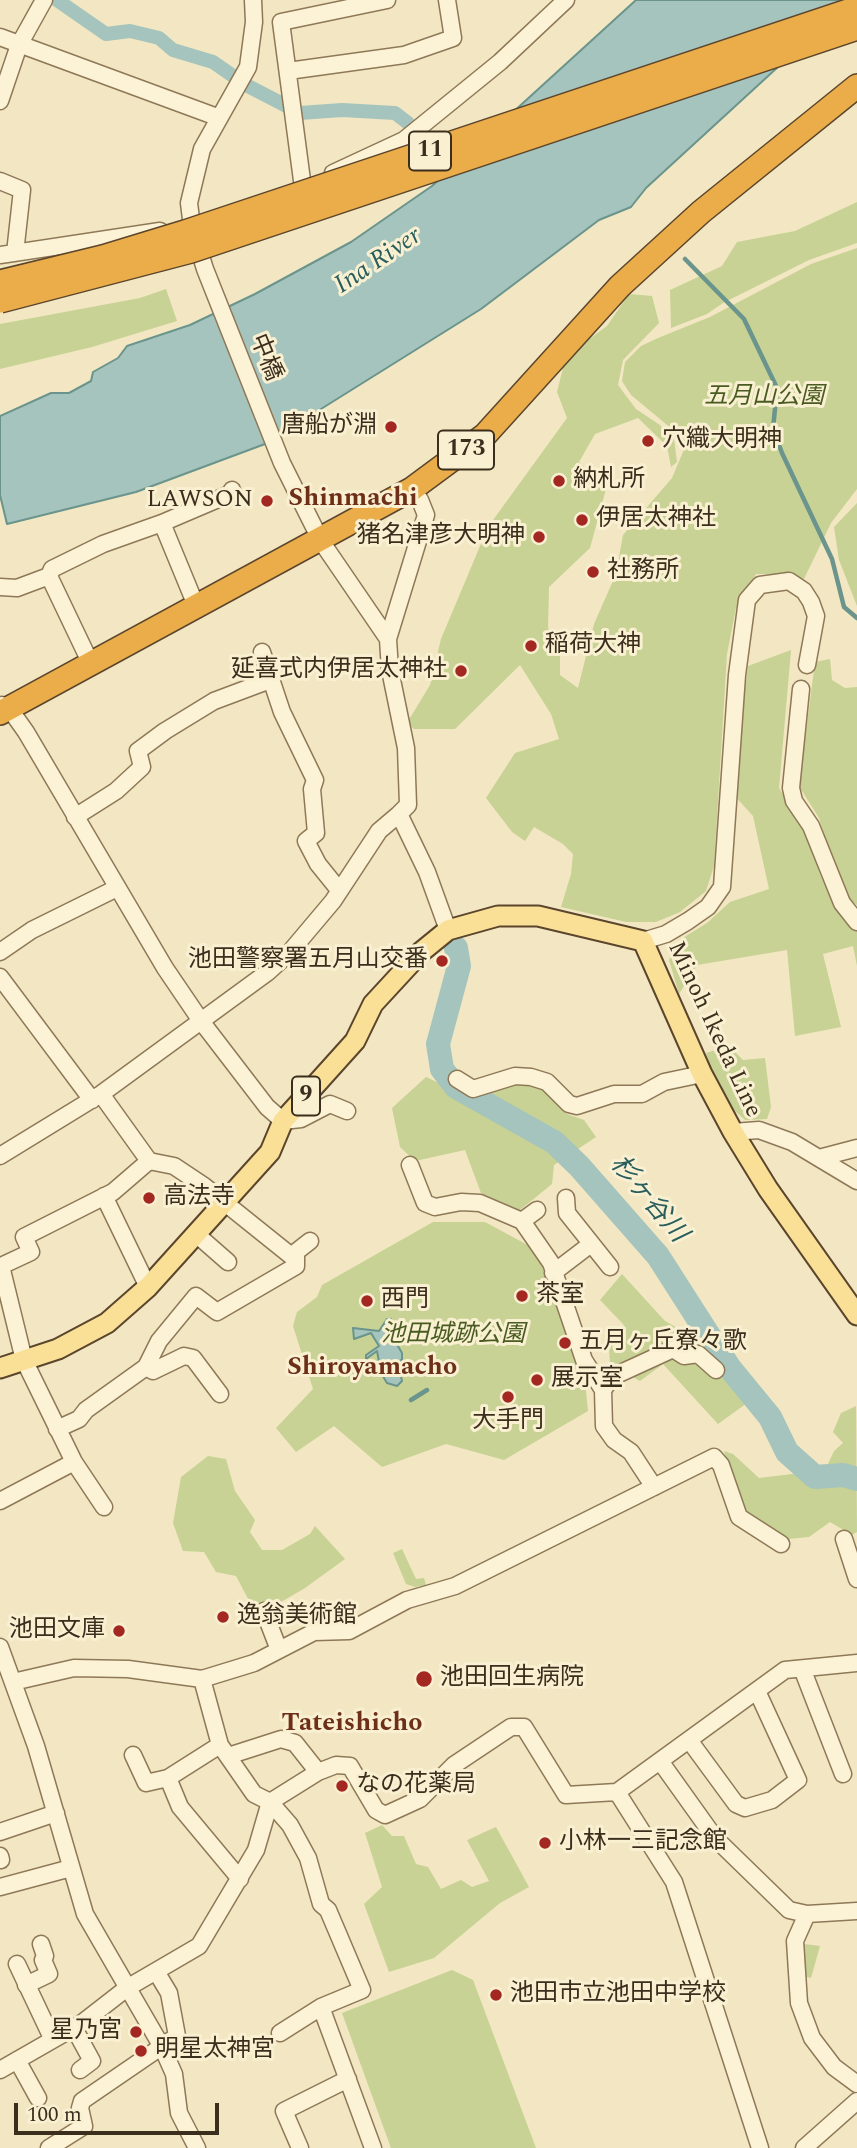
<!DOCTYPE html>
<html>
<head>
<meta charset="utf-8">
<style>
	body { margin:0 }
	#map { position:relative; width:857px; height:2148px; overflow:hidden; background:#f2e7c2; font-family:Spectral,serif }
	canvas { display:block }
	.scale { position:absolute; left:14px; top:2103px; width:205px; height:32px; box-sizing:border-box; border:4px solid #3c2e1d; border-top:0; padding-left:9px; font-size:21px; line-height:24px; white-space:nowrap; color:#3c2e1d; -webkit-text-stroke:5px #f9f0d2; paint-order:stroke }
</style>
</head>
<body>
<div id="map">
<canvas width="857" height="2148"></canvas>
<div class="scale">100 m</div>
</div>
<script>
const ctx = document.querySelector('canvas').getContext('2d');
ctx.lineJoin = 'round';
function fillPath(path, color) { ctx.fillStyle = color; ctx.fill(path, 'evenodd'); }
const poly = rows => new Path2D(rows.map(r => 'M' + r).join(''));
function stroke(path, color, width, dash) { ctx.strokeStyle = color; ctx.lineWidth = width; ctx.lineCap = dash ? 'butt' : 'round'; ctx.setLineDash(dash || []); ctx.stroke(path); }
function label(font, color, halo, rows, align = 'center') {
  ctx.font = font + ' Spectral,"Noto Sans JP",serif'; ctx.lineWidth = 6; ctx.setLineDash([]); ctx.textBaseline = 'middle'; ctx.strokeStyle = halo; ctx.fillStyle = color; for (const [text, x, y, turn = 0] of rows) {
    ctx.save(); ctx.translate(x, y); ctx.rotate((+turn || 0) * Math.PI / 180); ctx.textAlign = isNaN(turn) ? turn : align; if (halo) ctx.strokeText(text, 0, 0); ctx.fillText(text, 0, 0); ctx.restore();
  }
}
fillPath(poly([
	[857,202,857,243,809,260,723,303,707,314,671,328,670,290,722,266,737,242,795,231],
	[857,248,857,489,831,523,802,583,778,574,756,574,736,608,727,654,714,866,706,891,680,912,656,922,626,922,561,907,571,874,573,854,563,844,534,827,525,841,512,832,486,798,515,753,559,739,551,714,520,665,455,729,414,729,407,723,430,685,441,639,488,527,567,418,557,392,566,356,607,326,629,294,652,296,659,323,623,360,618,385,636,409,660,425,674,439,677,462,671,467,667,446,638,418,595,434,579,462,606,489,590,548,549,587,548,628,560,647,560,675,578,688,594,624,616,574,623,535,672,478,683,452,678,434,631,395,622,381,625,362,641,346,658,338,710,317,811,264],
	[166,289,177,321,92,347,0,369,0,324,140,298],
	[857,503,857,606,839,560,834,527],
	[791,650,779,788,805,830,821,877,851,926,857,931,857,966,853,946,823,954,841,1027,795,1036,787,950,697,965,679,994,669,960,681,939,707,923,730,902,769,889,753,816,731,792,748,666],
	[830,659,832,680,845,688,857,687,857,905,849,901,833,864,819,818,799,786,815,662],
	[729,1046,743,1060,765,1058,771,1107,767,1119,745,1120,727,1104,712,1073,706,1053],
	[426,1077,454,1090,488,1094,515,1083,542,1089,567,1114,584,1120,596,1137,554,1165,552,1184,520,1210,481,1193,465,1150,415,1161,400,1147,392,1108],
	[433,1222,485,1222,535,1249,584,1371,588,1411,504,1460,446,1444,382,1467,334,1426,296,1452,276,1428,313,1389,293,1326,297,1312,317,1297,322,1285],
	[622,1274,665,1321,701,1341,747,1403,718,1424,663,1364,640,1381,610,1364,609,1347,624,1325,600,1300],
	[856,1406,857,1532,852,1535,830,1522,809,1537,788,1539,743,1513,724,1451,733,1454,759,1478,825,1470,834,1451,843,1443,833,1432,841,1413],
	[208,1456,226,1459,235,1491,255,1520,250,1532,262,1550,282,1550,310,1534,315,1526,345,1559,305,1588,257,1616,236,1576,216,1572,204,1552,183,1551,173,1523,181,1477],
	[402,1549,416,1579,424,1578,426,1585,415,1587,406,1584,393,1553],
	[382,1825,392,1836,404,1836,416,1864,428,1867,441,1889,461,1880,472,1887,489,1881,467,1840,496,1827,529,1887,500,1903,434,1958,389,1972,364,1904,382,1887,365,1833],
	[804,1944,820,1946,811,1978,803,1976],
	[452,1970,473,1980,536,2148,391,2148,342,2013]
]), '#c7d294');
const water = poly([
	[636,0,851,0,646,188,631,207,599,220,481,309,265,444,136,492,7,524,0,495,0,416,51,393,69,393,91,381,93,372,118,358,127,346,190,325,255,294,351,242,432,186,636,0],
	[387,1319,391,1319,394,1324,395,1329,391,1334,402,1353,402,1359,398,1363,402,1381,397,1386,387,1383,381,1373,377,1351,366,1359,366,1355,379,1346,371,1333,354,1339,353,1328,379,1331,387,1319]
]);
fillPath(water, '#a5c4bd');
stroke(water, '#6a948c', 2);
stroke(poly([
	[685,259,744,319,777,388,773,429,782,453,832,559,844,607,857,618],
	[411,1400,427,1390]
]), '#6a948c', 4.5);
stroke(poly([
	[57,0,106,34,130,31,159,38,173,50,213,62,246,85,300,113,342,110,395,113,408,123]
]), '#a5c4bd', 14);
stroke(poly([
	[456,948,459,966,438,1044,442,1069,456,1087,554,1142,579,1166,658,1256,729,1367,770,1417,787,1452,815,1477,843,1475,857,1479]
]), '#a5c4bd', 24);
const minor = poly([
	[253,0,254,22,248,67,202,149,189,203,192,227,205,269,282,463,321,541,388,639],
	[0,37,217,117],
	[288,71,404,55,453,38,447,0],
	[0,101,19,45,44,0],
	[333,173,404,140,500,62,566,0],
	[0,181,22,190,15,253],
	[303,188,281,22,387,0],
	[0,255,160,231],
	[412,489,420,500,426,515,388,639,390,670,406,748,408,805,399,814,427,872,448,930],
	[162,523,197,608],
	[49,576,52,569,103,544,162,523,230,494,232,490],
	[0,587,17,588,49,576,91,664],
	[262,652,282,712,315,780,312,789,316,833,306,841,318,864,339,890],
	[801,689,791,788,794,801,811,826,842,903,857,922],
	[2,705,9,708,26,732,165,968,201,1021,267,1107,283,1121,301,1119,330,1104,347,1111],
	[75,817,116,791,142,767,138,751,165,731,214,701,270,680],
	[643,941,666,934,688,921,708,907,722,887,737,675,747,600,760,585,789,581,804,591,811,602,816,616,807,665],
	[0,952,32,930,117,888],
	[0,977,92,1100],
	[457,1079,473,1089,515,1076,531,1077,547,1082,569,1104,577,1106,614,1094,642,1094,664,1082,702,1074],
	[101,1094,149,1161,174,1166,204,1186,295,1259],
	[733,1132,759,1130,792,1142,857,1181],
	[0,1156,101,1094,268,972,290,952,333,901,379,831,399,814],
	[819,1158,857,1148],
	[410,1165,425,1203,435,1207,461,1202,480,1203,522,1221,551,1263,584,1360,603,1390,604,1426,614,1440,631,1452,654,1487],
	[104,1196,148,1287],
	[566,1198,567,1213,610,1267],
	[522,1221,537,1210],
	[196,1234,228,1262],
	[553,1273,591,1244],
	[146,1367,153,1371,184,1356,193,1358,220,1394],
	[603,1390,612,1377,673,1349,684,1356,698,1354,716,1370],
	[57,1429,79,1419,86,1410,146,1367,159,1341,196,1296,217,1312,296,1266,296,1252,310,1241],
	[0,1501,74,1462],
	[104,1507,74,1462,24,1360,1,1266,31,1252,24,1237,113,1192,149,1161],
	[844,1539,857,1579],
	[264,1611,279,1650],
	[0,1647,36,1746,85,1914,162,2047,174,2074,179,2113,197,2148],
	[803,1671,843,1774],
	[202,1679,220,1745,254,1794,270,1802,318,1772,336,1765,350,1766,376,1810,385,1815,420,1799,454,1765,511,1727,524,1727,566,1795,617,1792,785,1670,857,1663],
	[13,1682,74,1668,128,1669,202,1679,254,1663,314,1632,349,1631,407,1600,455,1586,714,1457,721,1465,739,1517,781,1544],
	[689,1740,736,1804,745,1808,772,1800,798,1780,757,1691],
	[133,1755,146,1783,168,1778,220,1745],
	[228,1756,281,1739,295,1743,318,1772],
	[660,1761,715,1838,789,1910,807,1914,857,1911],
	[168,1778,180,1807,240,1879],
	[617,1792,674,1882,760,2148],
	[270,1802,290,1825,308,1858,321,1904,328,1910,362,1990,321,2007,280,2033],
	[0,1832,56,1813],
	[0,1856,1,1860],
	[0,1887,71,1868],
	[807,1914,795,1941,799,2003,812,2038,834,2067,857,2084],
	[17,1964,52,2038],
	[26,1985,49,1974,43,1960,45,1956,41,1944],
	[321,2007,373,2148],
	[74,2028,92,2061,80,2070],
	[17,2060,38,2098],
	[0,2070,82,2023,127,1988,199,1946,256,1850,270,1802],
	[49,2148,84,2126,80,2108,82,2101,177,2036,169,1993,157,1973],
	[300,2148,284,2111,348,2079],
	[804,2148,857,2101]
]);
const major = poly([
	[0,1368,58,1349,107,1323,148,1287,270,1152,283,1121,355,1041,373,1004,421,952,448,930,498,916,538,916,643,941,702,1074,733,1132,768,1189,857,1315]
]);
const highway = poly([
	[0,713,412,489,485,435,620,286,701,212,857,86]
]);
stroke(minor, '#8e7857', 19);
stroke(major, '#5b452c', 23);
stroke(highway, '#5b452c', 26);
stroke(minor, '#fcf3d6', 16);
stroke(major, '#f9e096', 19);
stroke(highway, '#eaad4a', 23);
const highwayBridge = poly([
	[0,282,103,257,185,232,857,8],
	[0,301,191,251,857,28]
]);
stroke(highwayBridge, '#5b452c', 26, []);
stroke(highwayBridge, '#eaad4a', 23);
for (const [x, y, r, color] of [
	[391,427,7,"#a32821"],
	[648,441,7,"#a32821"],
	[559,481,7,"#a32821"],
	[267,501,7,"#a32821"],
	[582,520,7,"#a32821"],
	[539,537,7,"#a32821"],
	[593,572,7,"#a32821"],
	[531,646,7,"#a32821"],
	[461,671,7,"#a32821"],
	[442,961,7,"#a32821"],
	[149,1198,7,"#a32821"],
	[522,1296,7,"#a32821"],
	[367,1301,7,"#a32821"],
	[565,1343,7,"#a32821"],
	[537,1380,7,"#a32821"],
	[508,1397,7,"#a32821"],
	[223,1617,7,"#a32821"],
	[119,1631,7,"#a32821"],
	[424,1679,9,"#a32821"],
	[342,1786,7,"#a32821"],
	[545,1843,7,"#a32821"],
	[496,1995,7,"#a32821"],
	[136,2032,7,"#a32821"],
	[141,2051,7,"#a32821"]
]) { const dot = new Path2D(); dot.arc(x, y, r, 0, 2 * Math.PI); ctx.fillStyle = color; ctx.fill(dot); stroke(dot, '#f9f0d2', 2.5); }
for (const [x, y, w] of [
	[430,151,42],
	[466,450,56],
	[306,1096,28]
]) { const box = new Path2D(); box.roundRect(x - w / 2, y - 19.5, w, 39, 5); ctx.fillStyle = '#f9f0d2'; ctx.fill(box); stroke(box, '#3c2e1d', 2); }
label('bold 23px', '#3c2e1d', null, [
	["11",430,151],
	["173",466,450],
	["9",306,1096]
]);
label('24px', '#3c2e1d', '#f9f0d2', [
	["中橋",264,358,68],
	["Minoh Ikeda Line",713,1030,65]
]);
label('italic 24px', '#495b21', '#f9f0d2', [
	["五月山公園",764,398],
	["池田城跡公園",453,1336]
]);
label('24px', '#3c2e1d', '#f9f0d2', [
	["唐船が淵",377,427,"right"],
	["穴織大明神",662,441],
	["納札所",573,481],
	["LAWSON",253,501,"right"],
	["伊居太神社",596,520],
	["猪名津彦大明神",525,537,"right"],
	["社務所",607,572],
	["稲荷大神",545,646],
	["延喜式内伊居太神社",447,671,"right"],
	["池田警察署五月山交番",428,961,"right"],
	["高法寺",163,1198],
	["茶室",536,1296],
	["西門",381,1301],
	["五月ヶ丘寮々歌",579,1343],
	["展示室",551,1380],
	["大手門",508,1422,"center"],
	["逸翁美術館",237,1617],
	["池田文庫",105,1631,"right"],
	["池田回生病院",440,1679],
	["なの花薬局",356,1786],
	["小林一三記念館",559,1843],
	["池田市立池田中学校",510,1995],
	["星乃宮",122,2032,"right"],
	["明星太神宮",155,2051]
], 'left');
label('italic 26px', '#2a5e5d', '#f9f0d2', [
	["Ina River",379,262,-34],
	["杉ヶ谷川",647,1200,50]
]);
label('bold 26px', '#6d2f18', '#f9f0d2', [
	["Shinmachi",353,500],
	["Shiroyamacho",372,1369],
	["Tateishicho",352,1725]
]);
</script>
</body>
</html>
